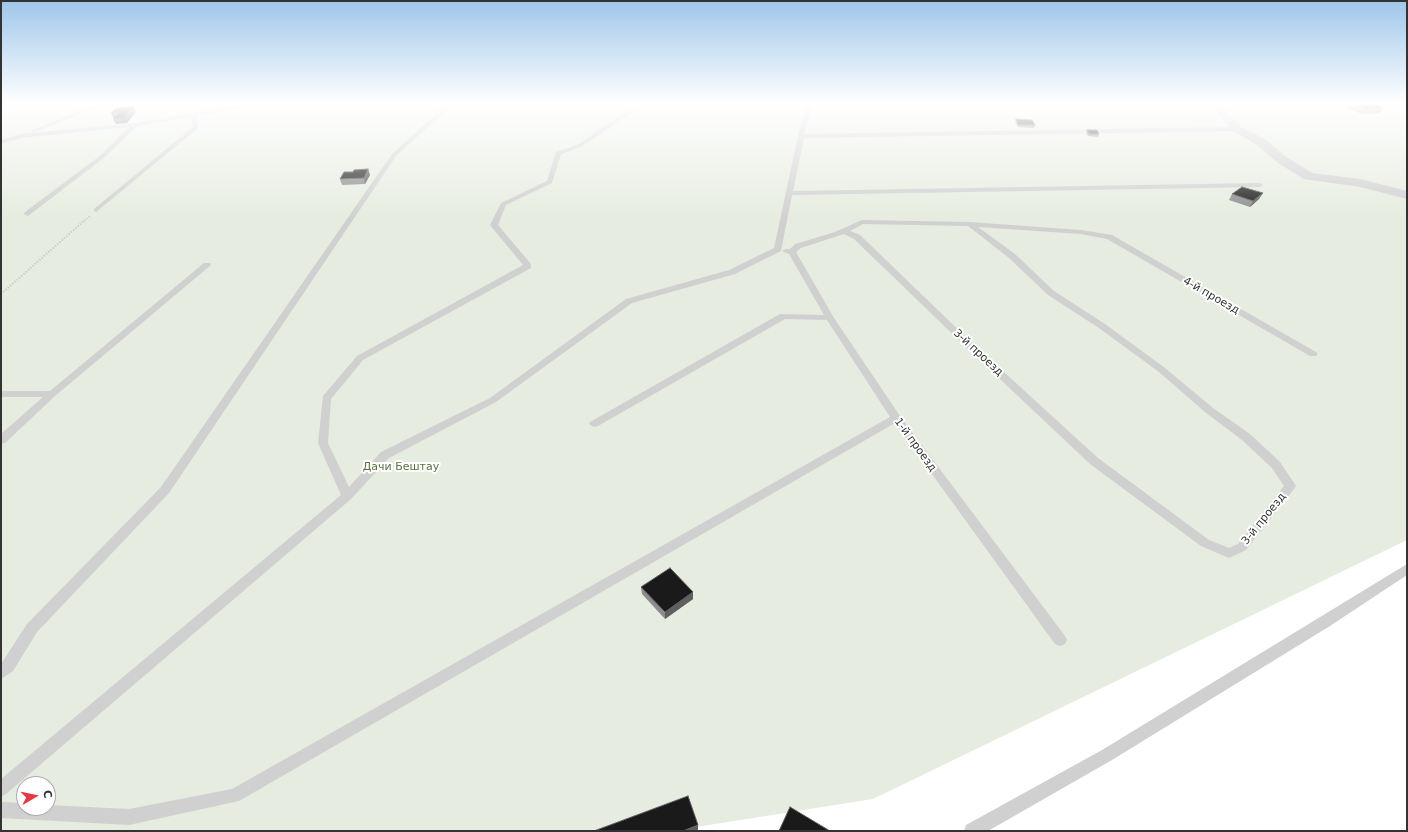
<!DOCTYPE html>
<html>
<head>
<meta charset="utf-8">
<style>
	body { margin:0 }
	#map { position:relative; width:1408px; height:832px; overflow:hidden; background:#fff; font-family:"DejaVu Sans",sans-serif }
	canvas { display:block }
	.frame { position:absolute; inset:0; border:2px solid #333; pointer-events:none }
	.north { position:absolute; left:16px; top:776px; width:40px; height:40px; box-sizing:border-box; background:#fff; border:1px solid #adadad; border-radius:50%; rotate:81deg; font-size:11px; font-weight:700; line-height:16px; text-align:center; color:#333 }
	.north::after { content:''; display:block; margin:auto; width:14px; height:18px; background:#e63946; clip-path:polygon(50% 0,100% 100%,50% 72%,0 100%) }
</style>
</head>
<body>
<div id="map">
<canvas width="1408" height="832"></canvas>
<div class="frame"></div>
<div class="north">С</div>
</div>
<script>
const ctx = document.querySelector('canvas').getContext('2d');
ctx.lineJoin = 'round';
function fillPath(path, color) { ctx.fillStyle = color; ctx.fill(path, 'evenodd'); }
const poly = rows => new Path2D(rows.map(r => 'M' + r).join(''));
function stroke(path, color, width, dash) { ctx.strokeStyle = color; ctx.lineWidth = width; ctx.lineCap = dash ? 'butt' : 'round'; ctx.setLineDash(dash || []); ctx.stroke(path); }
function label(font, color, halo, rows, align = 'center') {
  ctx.font = font + ' "DejaVu Sans",sans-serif'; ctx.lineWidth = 4; ctx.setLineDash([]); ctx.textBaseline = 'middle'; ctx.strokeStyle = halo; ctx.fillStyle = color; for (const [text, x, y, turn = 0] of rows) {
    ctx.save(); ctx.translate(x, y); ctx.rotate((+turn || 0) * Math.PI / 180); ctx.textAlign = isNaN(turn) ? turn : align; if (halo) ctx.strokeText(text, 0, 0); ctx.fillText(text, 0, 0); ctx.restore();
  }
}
fillPath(poly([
	[1,104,1407,104,1407,540,873,799,671,831,1,831],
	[24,784,48,784,48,808,24,808]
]), '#e6ecdf');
stroke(poly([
	[84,221,90,216]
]), '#cdcdcd', 1.5, [1.5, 1.5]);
stroke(poly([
	[1,294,85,220]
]), '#cdcdcd', 2, [1.5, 1.5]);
fillPath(poly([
	[1,104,8,104,1,108,1,104],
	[98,104,106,104,35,132,30,131,98,104],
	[247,104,260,104,197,116,198,128,96,212,94,211,94,209,193,127,191,117,137,126,105,157,28,216,24,214,25,212,101,155,129,127,21,138,1,144,1,140,20,134,135,123,247,104],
	[450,104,464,104,450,107,396,156,169,493,37,632,13,671,1,679,1,664,27,624,161,487,392,154,446,105,450,104],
	[637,104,644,104,581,147,561,154,552,183,506,205,498,225,531,264,531,268,363,360,331,399,328,443,349,487,381,452,490,398,626,299,729,270,774,248,798,136,807,104,813,104,804,134,1237,127,1240,129,1237,131,804,138,793,191,1260,183,1263,185,1260,187,792,195,781,251,735,274,632,303,496,402,389,458,351,499,6,794,1,797,1,779,341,495,318,443,323,396,357,356,523,265,490,225,501,203,547,181,556,152,577,145,637,104],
	[1380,104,1386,104,1390,108,1385,109,1380,104],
	[862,220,969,222,1081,230,1112,235,1316,352,1318,354,1316,356,1310,356,1107,239,1081,234,978,227,1015,254,1054,291,1105,324,1165,368,1213,408,1250,434,1280,462,1296,486,1294,489,1246,550,1229,558,1201,546,1090,464,965,346,854,239,844,234,801,248,796,252,834,318,900,416,1065,636,1067,640,1065,644,1060,646,1055,644,895,423,239,801,129,825,1,818,1,802,24,803,24,808,48,808,48,805,129,809,232,789,890,417,827,320,785,319,598,426,594,427,589,424,590,422,780,314,824,315,789,254,782,251,786,249,790,249,795,244,835,232,862,220],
	[863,224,968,226,1009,258,1048,295,1099,328,1159,372,1205,412,1242,440,1272,468,1284,486,1238,544,1229,548,1209,540,1098,458,971,342,860,235,850,231,863,224],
	[204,263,210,263,211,265,55,396,5,443,1,444,1,434,43,397,1,397,1,391,50,391,204,263],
	[1407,564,1407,575,1330,626,1112,760,988,831,964,831,966,825,1102,750,1407,564]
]), '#d0d0d0');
fillPath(poly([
	[1209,104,1220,104,1241,127,1265,139,1286,157,1312,173,1360,179,1407,191,1407,199,1360,187,1304,179,1278,163,1257,145,1233,131,1209,104]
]), '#d0d0d0');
fillPath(poly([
	[1347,104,1375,104,1383,108,1380,113,1362,114,1345,107],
	[1016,119,1035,125,1034,128,1018,127,1015,122],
	[1087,130,1099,134,1098,137,1088,136,1086,133],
	[368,169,370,175,365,184,342,185,340,179,353,172],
	[1232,194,1259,199,1250,207,1229,200],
	[641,587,693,599,665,619,642,594]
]), '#8c8c8c');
fillPath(poly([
	[134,106,136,112,127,123,116,124,113,119,114,119,111,113,118,113],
	[368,169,370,175,365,184,364,178],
	[1263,193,1259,199,1250,207,1253,201],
	[693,592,693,599,665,619,665,612],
	[698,825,698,831,683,831]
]), '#5f5f5f');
const building = poly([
	[1354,104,1375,104,1383,108,1365,109,1354,104],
	[134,106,124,118,113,119,118,113,111,113,116,108,134,106],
	[1016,119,1032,120,1035,125,1018,125,1016,119],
	[1087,130,1097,130,1099,134,1089,134,1087,130],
	[368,169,364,178,340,179,344,172,353,172,354,170,368,169],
	[1242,187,1263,193,1253,201,1232,194,1242,187],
	[670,568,693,592,665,612,641,587,670,568],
	[688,796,698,825,683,831,594,831,688,796],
	[790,807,830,831,779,831,790,807]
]);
fillPath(building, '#1a1a1a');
stroke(building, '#5f5f5f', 1);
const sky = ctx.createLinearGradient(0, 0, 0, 220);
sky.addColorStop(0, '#9ec6ea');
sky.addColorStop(0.47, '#fff');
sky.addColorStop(1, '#ffffff00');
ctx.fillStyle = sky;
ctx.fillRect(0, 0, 1408, 220);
label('11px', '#333', '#fff', [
	["4-й проезд",1211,296,30],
	["3-й проезд",978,353,43],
	["1-й проезд",915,445,54],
	["3-й проезд",1264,519,-51]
]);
label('11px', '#56703f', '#fff', [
	["Дачи Бештау",401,467]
]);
</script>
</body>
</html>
